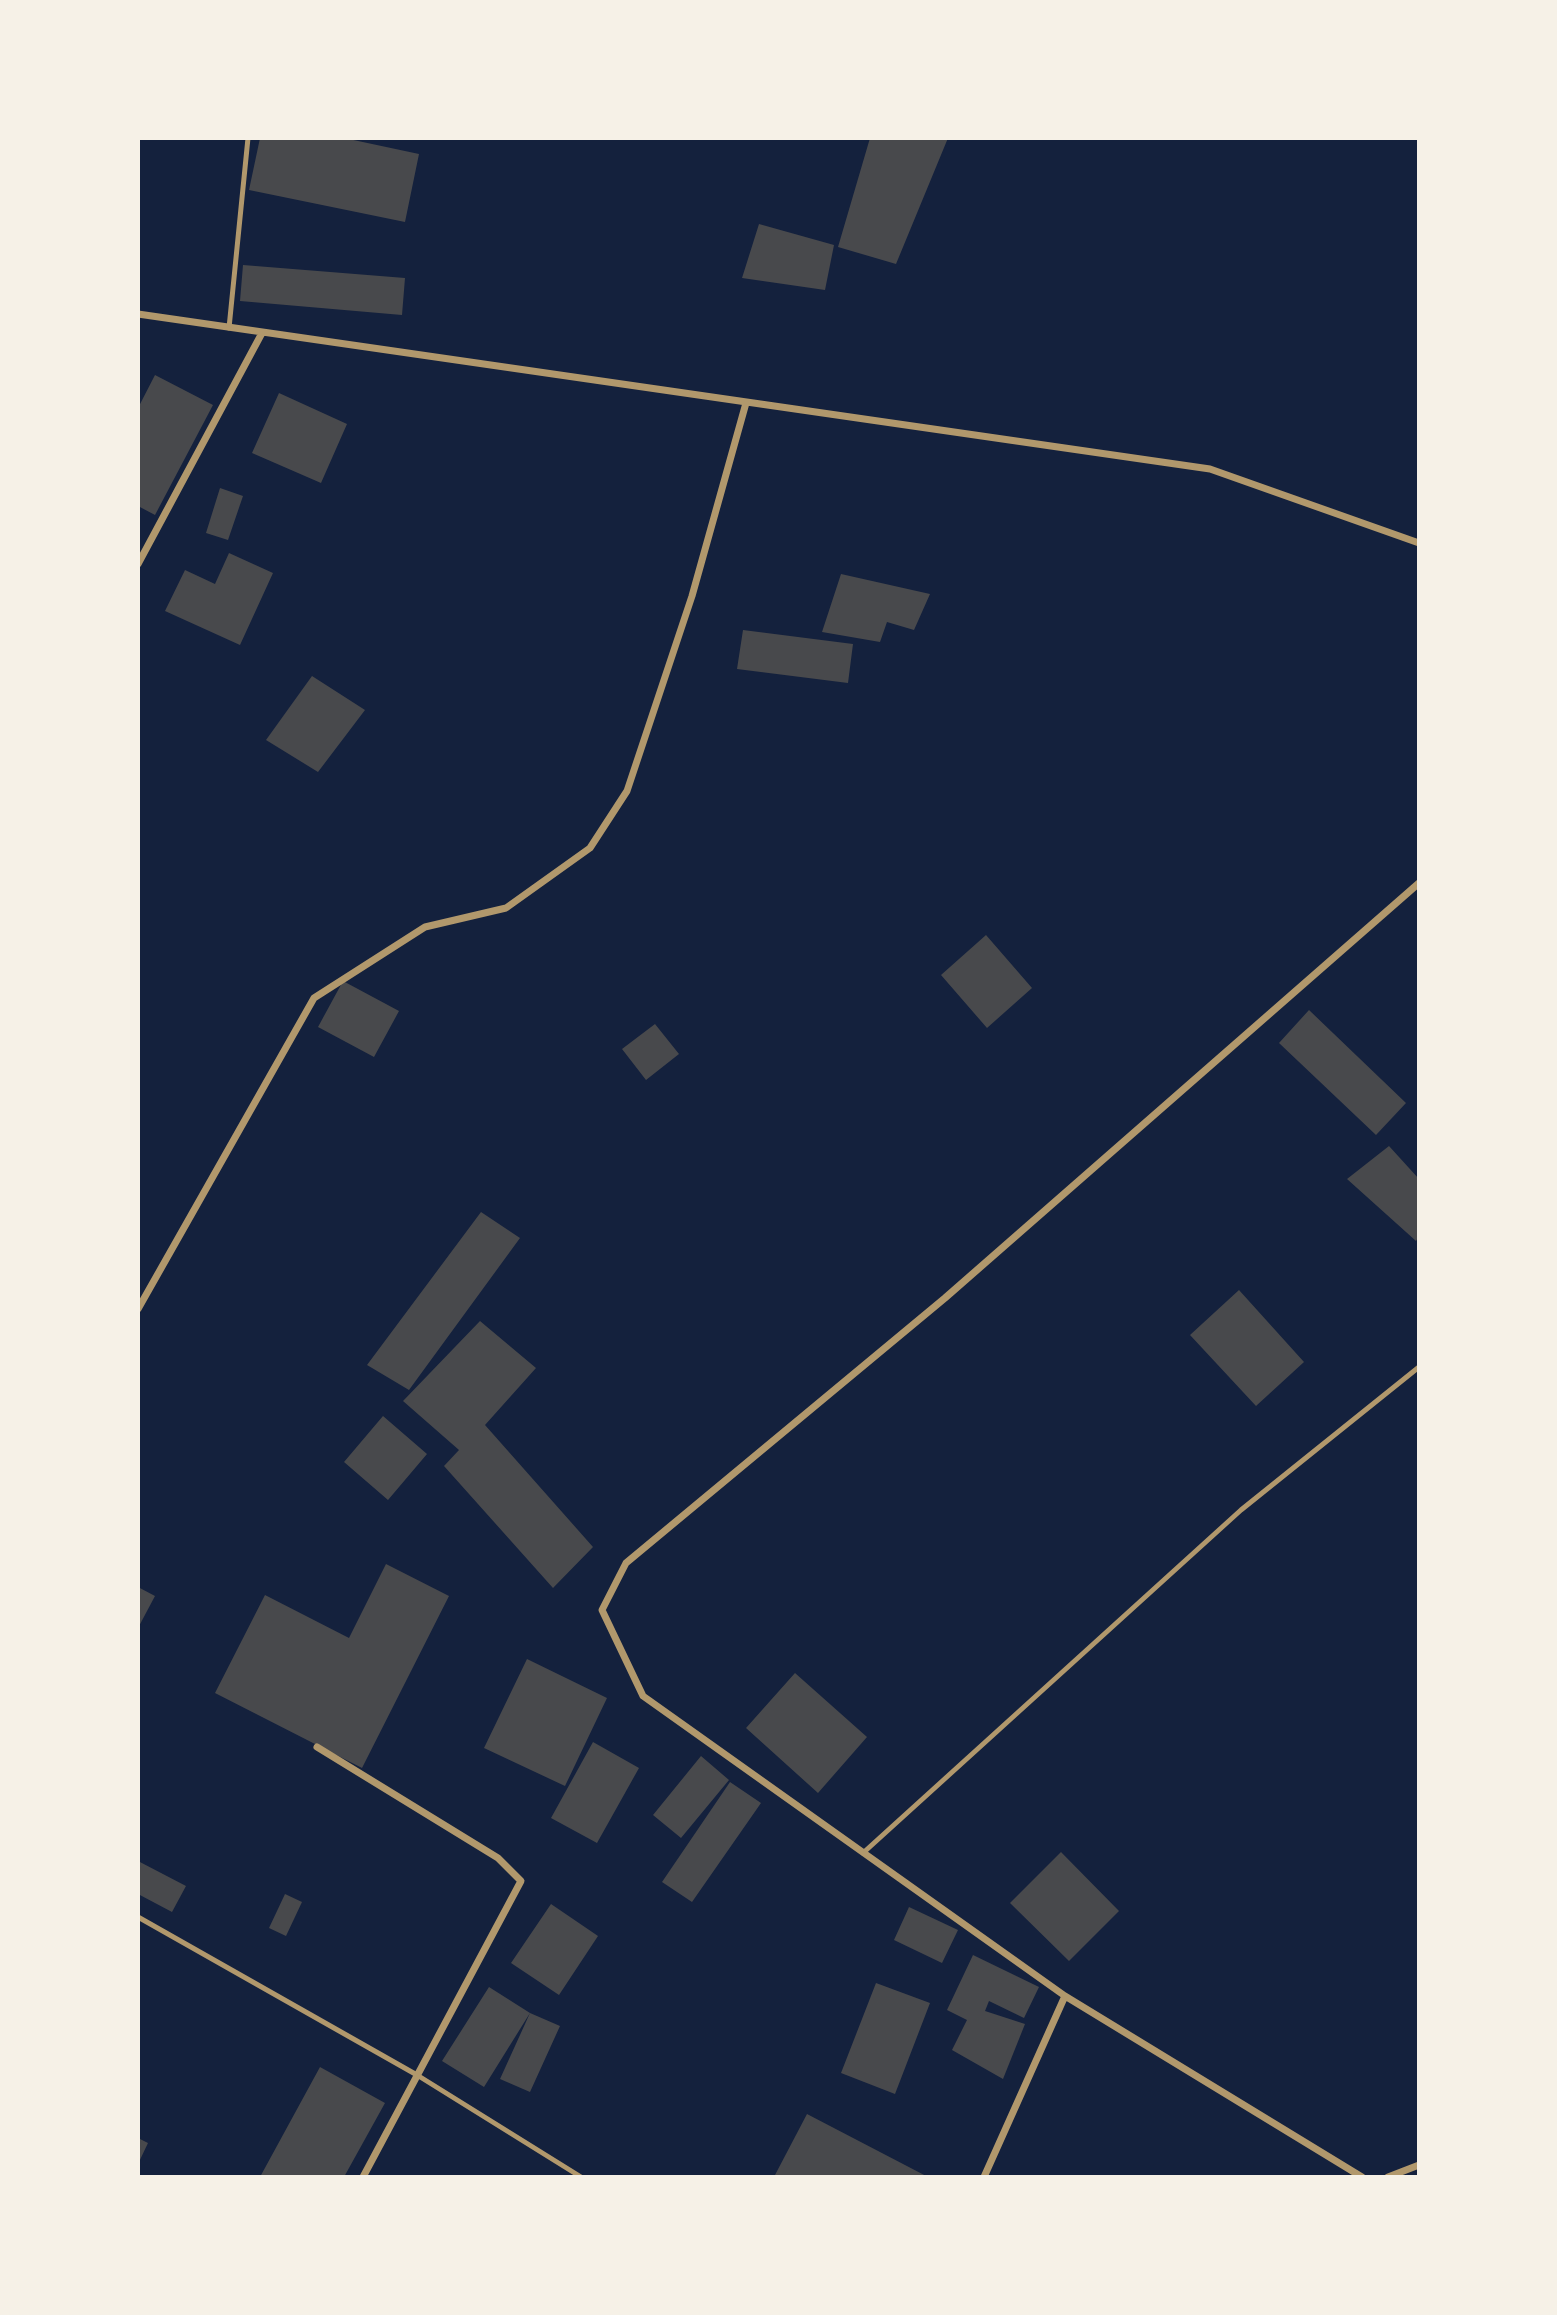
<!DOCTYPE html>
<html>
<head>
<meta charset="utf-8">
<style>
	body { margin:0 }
	#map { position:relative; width:1557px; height:2315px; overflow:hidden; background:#14213d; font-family:"Source Serif 4",serif }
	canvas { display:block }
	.frame { position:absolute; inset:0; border:140px solid #f6f1e7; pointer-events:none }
</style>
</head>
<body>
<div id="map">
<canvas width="1557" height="2315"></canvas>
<div class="frame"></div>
</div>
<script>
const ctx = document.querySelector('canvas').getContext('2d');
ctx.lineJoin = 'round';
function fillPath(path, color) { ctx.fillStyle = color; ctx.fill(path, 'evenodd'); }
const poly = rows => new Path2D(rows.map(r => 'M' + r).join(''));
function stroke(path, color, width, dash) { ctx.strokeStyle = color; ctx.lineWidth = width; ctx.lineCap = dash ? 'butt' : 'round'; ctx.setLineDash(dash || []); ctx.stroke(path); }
fillPath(poly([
	[260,138,344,138,419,154,405,222,249,190],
	[870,138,948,138,896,264,838,247],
	[759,224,834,245,825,290,742,278],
	[243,265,405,278,402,315,240,301],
	[155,375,213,405,155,515,138,506,138,408],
	[279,393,347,424,321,483,252,453],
	[220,488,243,496,228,540,206,533],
	[229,553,273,573,240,645,165,611,185,570,215,584],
	[841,574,930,594,914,630,887,622,880,642,822,632],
	[743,630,853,644,848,683,737,669],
	[312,676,365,710,318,772,266,740],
	[986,935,1032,988,987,1028,941,975],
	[343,981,399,1011,374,1057,318,1027],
	[1309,1010,1406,1103,1376,1135,1279,1043],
	[655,1024,679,1054,646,1080,622,1049],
	[1389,1146,1419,1179,1419,1236,1416,1241,1347,1179],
	[481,1212,520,1238,409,1390,367,1365],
	[1239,1290,1304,1362,1256,1406,1190,1335],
	[480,1321,536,1368,485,1425,593,1547,553,1588,444,1466,459,1450,403,1401],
	[383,1416,427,1454,388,1500,344,1462],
	[386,1564,449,1596,362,1768,215,1693,265,1595,349,1638],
	[138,1587,155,1596,138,1628],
	[527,1659,607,1698,565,1786,484,1748],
	[795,1673,867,1737,818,1793,746,1728],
	[593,1742,639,1768,597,1843,551,1818],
	[701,1756,729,1780,681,1838,653,1815],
	[730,1782,761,1803,692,1902,662,1882],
	[1061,1852,1119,1911,1069,1961,1010,1903],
	[138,1861,186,1886,172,1912,138,1894],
	[285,1894,302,1902,286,1936,269,1928],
	[551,1904,598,1936,559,1995,511,1963],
	[909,1907,958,1930,942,1963,894,1940],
	[973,1955,1039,1987,1024,2018,989,2001,985,2011,1025,2024,1003,2079,952,2050,967,2020,947,2010],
	[876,1983,930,2003,895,2094,841,2073],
	[489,1987,530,2013,484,2087,442,2061],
	[530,2013,560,2026,530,2092,500,2079],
	[320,2067,385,2103,344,2177,260,2177],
	[807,2114,928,2177,775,2175],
	[138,2138,148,2143,138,2164]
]), '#48494c');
stroke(poly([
	[229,328,248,138],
	[863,1853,1241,1510,1419,1367],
	[138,1917,417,2075,581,2177]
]), '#b1986c', 5);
stroke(poly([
	[138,314,1210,469,1419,543],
	[138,564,262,333],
	[138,1309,314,998,425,927,506,908,590,848,627,791,692,596,746,403],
	[317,1747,498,1858,521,1881,363,2177],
	[984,2177,1065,1996],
	[1362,2177,1065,1996,643,1696,602,1610,626,1563,945,1298,1419,883],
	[1388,2177,1419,2165]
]), '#b1986c', 7);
</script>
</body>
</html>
